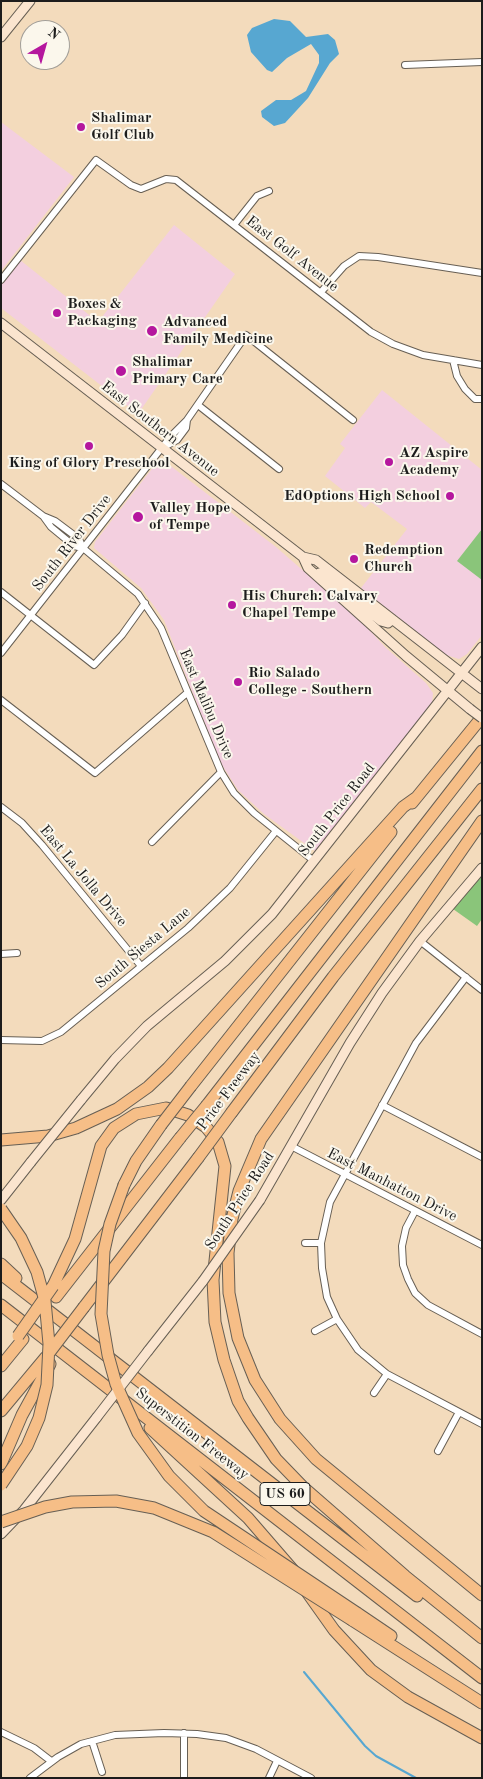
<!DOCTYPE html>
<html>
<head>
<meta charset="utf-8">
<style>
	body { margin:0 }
	#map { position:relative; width:483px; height:1779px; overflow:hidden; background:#f3dbbc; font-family:"Old Standard TT",serif }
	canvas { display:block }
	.frame { position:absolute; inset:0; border:2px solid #1c1c1c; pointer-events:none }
	.north { position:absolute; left:20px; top:20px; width:50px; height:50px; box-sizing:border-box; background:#fbf7ec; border:1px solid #a29f99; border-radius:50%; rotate:38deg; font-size:14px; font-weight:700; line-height:20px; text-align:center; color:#1c1c1c }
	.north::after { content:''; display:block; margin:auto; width:18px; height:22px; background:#b5179e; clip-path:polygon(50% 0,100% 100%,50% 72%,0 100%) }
</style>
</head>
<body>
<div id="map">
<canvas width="483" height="1779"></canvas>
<div class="frame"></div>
<div class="north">N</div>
</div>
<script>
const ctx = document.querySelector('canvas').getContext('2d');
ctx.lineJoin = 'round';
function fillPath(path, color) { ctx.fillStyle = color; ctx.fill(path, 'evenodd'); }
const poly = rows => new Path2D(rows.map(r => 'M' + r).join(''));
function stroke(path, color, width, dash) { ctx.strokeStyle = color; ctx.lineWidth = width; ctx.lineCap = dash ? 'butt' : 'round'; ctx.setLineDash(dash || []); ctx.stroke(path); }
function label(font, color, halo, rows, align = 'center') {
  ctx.font = font + ' "Old Standard TT",serif'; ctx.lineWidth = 4; ctx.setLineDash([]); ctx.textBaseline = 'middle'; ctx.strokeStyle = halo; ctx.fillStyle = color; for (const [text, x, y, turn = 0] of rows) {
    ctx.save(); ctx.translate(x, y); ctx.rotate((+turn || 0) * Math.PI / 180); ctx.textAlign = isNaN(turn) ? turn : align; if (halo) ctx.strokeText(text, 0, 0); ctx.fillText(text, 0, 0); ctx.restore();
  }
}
fillPath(poly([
	[1,122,74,177,1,271],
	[174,225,235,274,138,414,1,308,1,285,20,260,98,322],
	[382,390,482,470,482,635,467,654,459,659,446,655,361,588,407,529,371,502,365,508,325,476,345,448,340,444],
	[163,460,276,547,362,622,385,647,426,683,433,693,432,704,315,851,264,814,238,790,220,762,164,620,141,588,94,548,95,542,158,461]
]), '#f3cfdf');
fillPath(poly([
	[482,529,482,580,457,561],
	[482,873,482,919,477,926,453,909]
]), '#8ac57a');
fillPath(poly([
	[274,19,290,21,306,37,328,34,335,40,339,54,330,63,308,98,285,123,274,126,262,117,261,111,276,100,291,100,306,91,319,63,319,55,311,44,287,58,272,72,267,70,251,52,247,35,252,28]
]), '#57a7d1');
stroke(poly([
	[304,1672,365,1746,376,1756,416,1778]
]), '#57a7d1', 2);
const street = poly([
	[405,65,482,62],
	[234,225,257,196,269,191],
	[1,280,96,160,131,185,141,189,166,179,176,180,371,332,393,344,423,355,482,365],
	[321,292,344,266,359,256,378,257,482,273],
	[453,360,457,376,465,389,475,399,482,399],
	[198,405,279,469],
	[164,447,177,440,186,428,187,420,246,335,353,420],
	[1,484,43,516,51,527,74,546,83,548,138,594,161,628,221,772,234,793,254,813,314,861],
	[43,516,55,521,79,539,83,548],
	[1,592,94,665,122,635,145,603],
	[1,653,171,436,187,420],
	[1,700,95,773,187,693],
	[1,807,22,823,42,845,141,966],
	[152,842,221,772],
	[420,941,482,990],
	[1,954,17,953],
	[466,977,416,1043,330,1202,321,1243,322,1268,327,1297,337,1319,358,1350,387,1374,482,1424],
	[1,1040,42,1041,61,1032,188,928,230,888,276,831],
	[382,1105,482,1157],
	[291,1146,482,1245],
	[415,1211,406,1228,402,1246,403,1265,408,1279,415,1293,428,1305,482,1334],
	[305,1243,321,1243],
	[315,1331,337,1319],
	[374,1393,387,1374],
	[438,1451,458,1414],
	[1,1732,34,1748,51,1761],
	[184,1733,184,1778],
	[92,1741,102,1772],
	[30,1778,58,1757,81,1744,115,1735,164,1733,197,1734,226,1738,256,1749,311,1778],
	[269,1778,277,1761]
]);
const secondary = poly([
	[1,37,30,1],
	[1,323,303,557,316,560,482,689],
	[303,557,308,568,406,656,470,709],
	[319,573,328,578,381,621,388,623,392,619],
	[81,1100,115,1059,147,1026,225,961,272,914,482,647],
	[1,1200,31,1162],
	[260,1200,350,1043,382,993,420,941,482,868],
	[148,1351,203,1281],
	[1,1534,24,1510,97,1417]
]);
const highway = poly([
	[412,803,482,717],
	[482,821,261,1139,239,1191,232,1219,228,1253,229,1293,238,1338,255,1380,280,1419,316,1459,482,1595],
	[191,1086,391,832],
	[207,1105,482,751],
	[232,1112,333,977,482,789],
	[1,1140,48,1136,76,1128,117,1109,148,1087,168,1068,403,807,417,797],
	[124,1185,136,1161,161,1125],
	[1,1264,16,1278],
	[1,1274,417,1596],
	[53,1286,75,1239,101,1146,114,1128,136,1114,166,1108,188,1115,206,1127,218,1142,225,1166,213,1280,215,1322,224,1360,238,1401,248,1418,276,1459,304,1488,405,1576,482,1638],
	[56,1297,180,1138],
	[1,1305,482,1678],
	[84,1307,198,1158],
	[1,1366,23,1339],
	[1,1411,46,1357],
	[150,1428,248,1518,293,1570],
	[1,1464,22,1415,50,1364],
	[307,1592,334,1630,371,1670,408,1697,482,1738],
	[357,1613,391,1636],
	[352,1620,482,1703]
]);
stroke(street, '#675f54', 8);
stroke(secondary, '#675f54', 11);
stroke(highway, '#675f54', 13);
stroke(street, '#fff', 6);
stroke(secondary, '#fbe5cf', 9);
stroke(highway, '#f6be87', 11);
const secondaryBridge = poly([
	[470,709,482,718],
	[31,1162,81,1100],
	[203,1281,260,1200],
	[97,1417,148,1351]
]);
const highwayBridge = poly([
	[161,1125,191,1086],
	[180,1138,207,1105],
	[198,1158,232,1112],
	[124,1185,110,1224,104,1251,101,1314,108,1355,116,1384,138,1433,169,1476,204,1511,357,1613],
	[1,1209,21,1238,37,1272,45,1301,49,1344,47,1385,39,1418,27,1446,1,1485],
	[18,1336,53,1286],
	[49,1353,84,1307],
	[1,1522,45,1507,72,1502,116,1501,154,1508,213,1532,352,1620]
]);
stroke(secondaryBridge, '#675f54', 11, []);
stroke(highwayBridge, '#675f54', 13, []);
stroke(secondaryBridge, '#fbe5cf', 9);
stroke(highwayBridge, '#f6be87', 11);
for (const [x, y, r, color] of [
	[81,127,5,"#b5179e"],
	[57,313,5,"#b5179e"],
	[152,331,6,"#b5179e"],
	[121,371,6,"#b5179e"],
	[89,446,5,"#b5179e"],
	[389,462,5,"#b5179e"],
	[450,496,5,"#b5179e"],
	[138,517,6,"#b5179e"],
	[354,559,5,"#b5179e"],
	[232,605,5,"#b5179e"],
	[238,682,5,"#b5179e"]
]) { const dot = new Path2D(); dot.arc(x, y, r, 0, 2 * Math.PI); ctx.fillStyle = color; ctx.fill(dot); stroke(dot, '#fbf7ec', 2); }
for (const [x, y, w] of [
	[285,1494,50]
]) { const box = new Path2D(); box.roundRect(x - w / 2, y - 11.5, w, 23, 4); ctx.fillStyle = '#fbf7ec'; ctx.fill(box); stroke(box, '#1c1c1c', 1); }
label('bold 14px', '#1c1c1c', null, [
	["US 60",285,1494]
]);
label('bold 15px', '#1c1c1c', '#fbf7ec', [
	["Shalimar",91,118],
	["Golf Club",91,135],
	["Boxes &",67,304],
	["Packaging",67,321],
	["Advanced",163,322],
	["Family Medicine",163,339],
	["Shalimar",132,362],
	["Primary Care",132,379],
	["AZ Aspire",399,453],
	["Academy",399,470],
	["King of Glory Preschool",89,463,"center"],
	["EdOptions High School",440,496,"right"],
	["Valley Hope",149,508],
	["of Tempe",149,525],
	["Redemption",364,550],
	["Church",364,567],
	["His Church: Calvary",242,596],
	["Chapel Tempe",242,613],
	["Rio Salado",248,673],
	["College - Southern",248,690]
], 'left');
label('15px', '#1c1c1c', '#fbf7ec', [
	["East Golf Avenue",292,254,38],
	["East Southern Avenue",160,429,38],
	["South River Drive",72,543,-52],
	["East Malibu Drive",206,704,67],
	["South Price Road",337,810,-52],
	["East La Jolla Drive",83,876,50],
	["South Siesta Lane",143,948,-40],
	["Price Freeway",229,1091,-53],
	["East Manhatton Drive",392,1185,27],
	["South Price Road",240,1201,-57],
	["Superstition Freeway",192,1434,38]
]);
</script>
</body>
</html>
